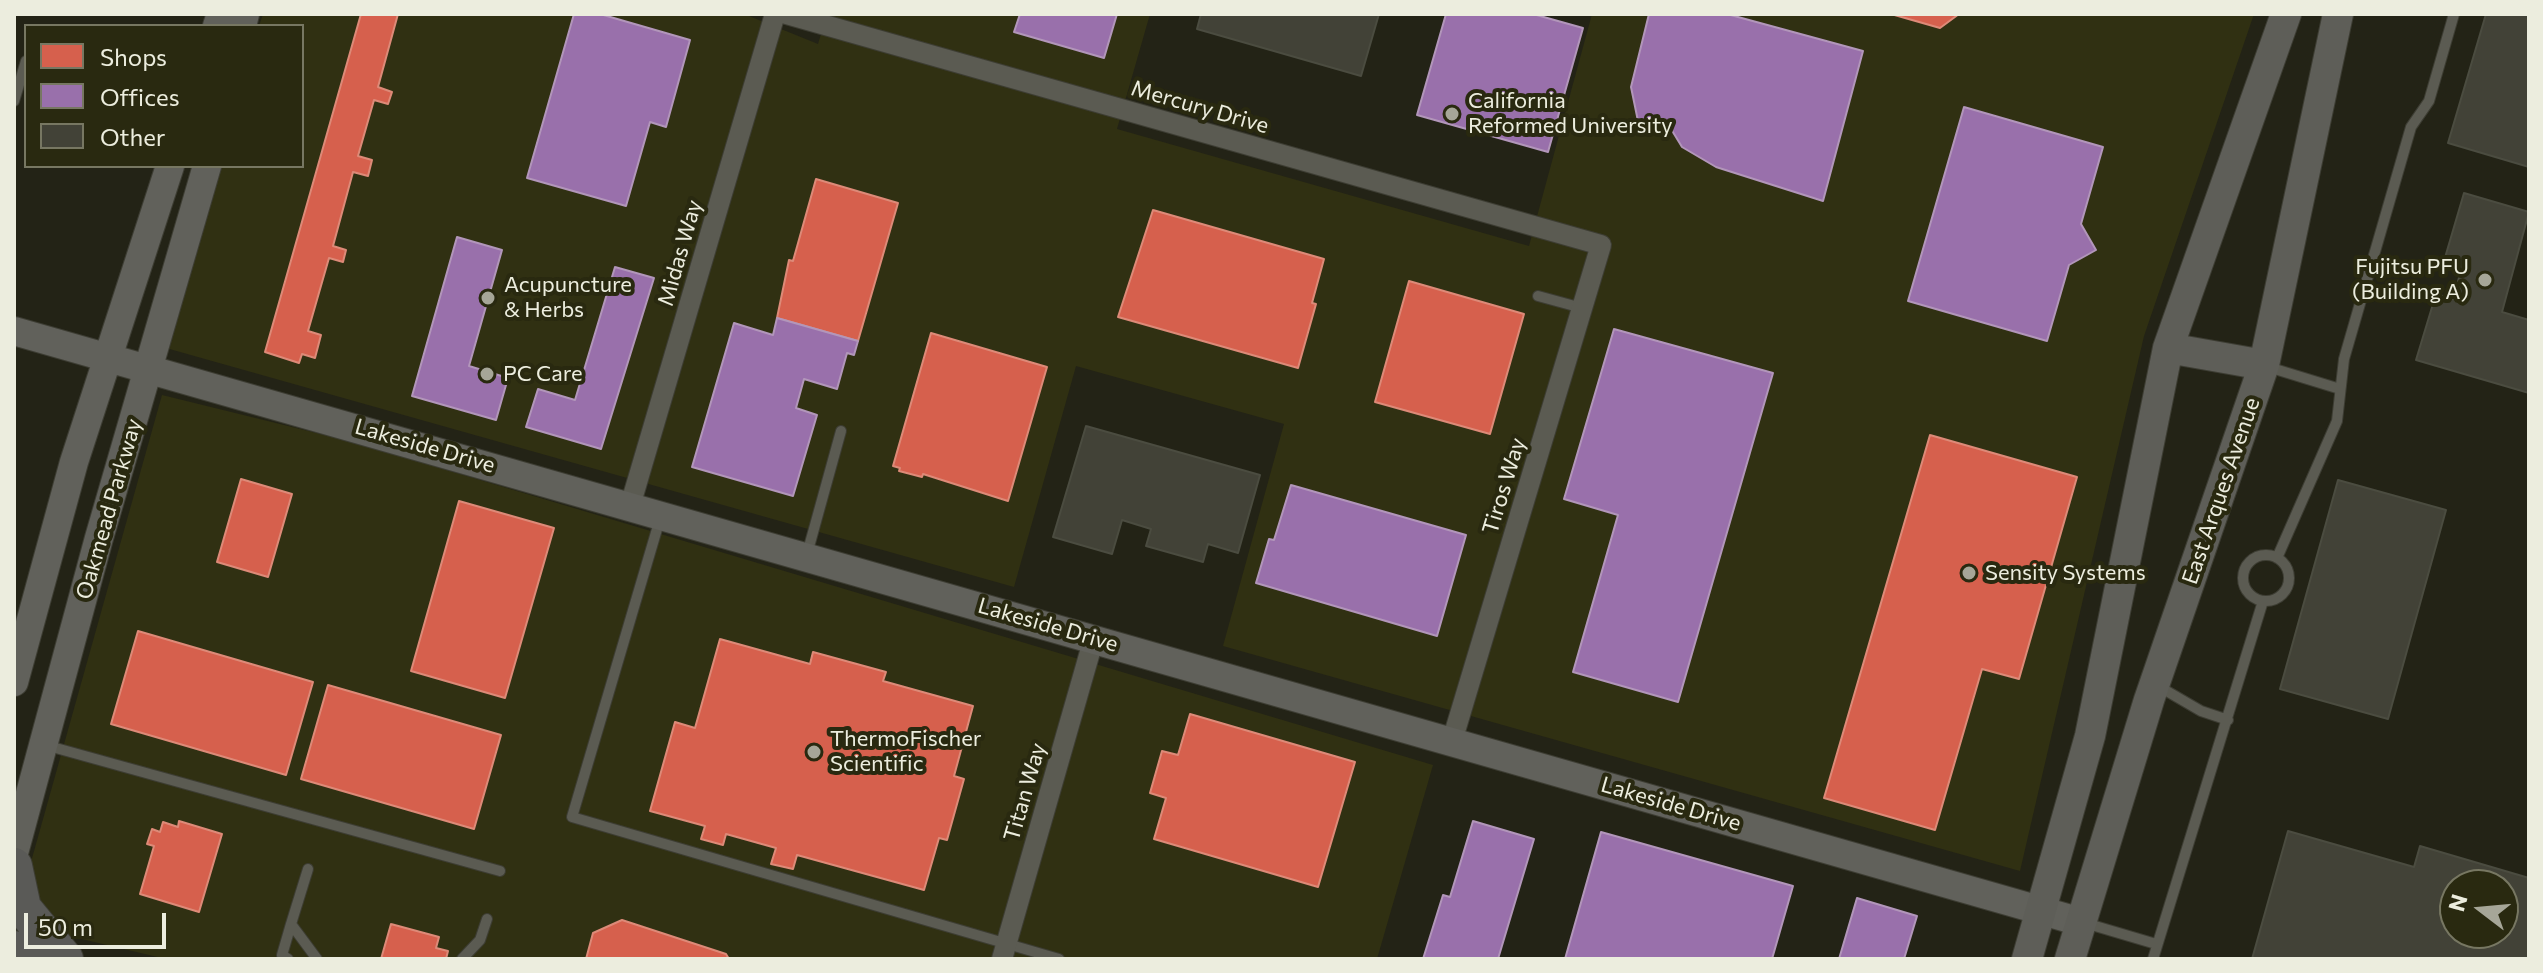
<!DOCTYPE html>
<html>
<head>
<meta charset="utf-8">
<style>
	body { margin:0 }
	#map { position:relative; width:2543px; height:973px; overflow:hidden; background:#232316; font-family:Commissioner,sans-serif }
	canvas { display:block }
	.frame { position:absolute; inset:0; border:16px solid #ecedde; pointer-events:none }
	.legend { position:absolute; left:24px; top:24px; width:280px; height:144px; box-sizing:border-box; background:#292910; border:2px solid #777762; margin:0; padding:10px 14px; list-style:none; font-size:24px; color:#ecedde }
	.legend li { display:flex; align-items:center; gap:16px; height:40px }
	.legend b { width:40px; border:2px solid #777762 }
	.north { position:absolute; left:2439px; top:869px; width:80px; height:80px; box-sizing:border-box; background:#292910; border:2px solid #777762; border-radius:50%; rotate:286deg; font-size:22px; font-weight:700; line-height:32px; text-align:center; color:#ecedde }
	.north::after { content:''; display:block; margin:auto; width:28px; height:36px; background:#a6a698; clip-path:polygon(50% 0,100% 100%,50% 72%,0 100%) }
	.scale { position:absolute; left:24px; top:913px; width:142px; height:36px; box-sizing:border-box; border:4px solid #ecedde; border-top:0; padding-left:10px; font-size:24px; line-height:28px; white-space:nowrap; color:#ecedde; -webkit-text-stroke:6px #292910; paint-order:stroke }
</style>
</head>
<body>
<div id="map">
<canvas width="2543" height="973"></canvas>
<div class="frame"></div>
<ul class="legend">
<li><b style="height:22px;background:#d6604d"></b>Shops</li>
<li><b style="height:22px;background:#9970ab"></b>Offices</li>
<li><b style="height:22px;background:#424237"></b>Other</li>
</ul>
<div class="north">N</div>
<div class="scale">50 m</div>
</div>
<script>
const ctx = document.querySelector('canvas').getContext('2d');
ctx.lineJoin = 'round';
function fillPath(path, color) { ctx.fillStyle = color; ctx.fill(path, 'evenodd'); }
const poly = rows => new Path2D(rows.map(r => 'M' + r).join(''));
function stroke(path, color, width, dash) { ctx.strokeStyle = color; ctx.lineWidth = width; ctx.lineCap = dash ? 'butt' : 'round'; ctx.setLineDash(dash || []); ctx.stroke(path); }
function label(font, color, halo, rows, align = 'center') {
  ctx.font = font + ' Commissioner,sans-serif'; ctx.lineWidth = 8; ctx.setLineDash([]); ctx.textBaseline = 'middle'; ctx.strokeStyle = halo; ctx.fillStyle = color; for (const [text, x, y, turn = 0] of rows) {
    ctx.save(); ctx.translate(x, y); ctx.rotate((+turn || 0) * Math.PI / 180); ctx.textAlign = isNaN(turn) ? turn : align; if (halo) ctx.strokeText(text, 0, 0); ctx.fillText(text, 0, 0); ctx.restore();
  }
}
fillPath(poly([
	[263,14,744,14,818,44,827,14,1150,14,1117,129,1529,246,1592,14,2254,14,2144,336,2020,871,1223,646,1284,424,1076,366,1014,587,166,348,219,166,302,166,302,26,259,26],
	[162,395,353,442,1433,765,1377,959,166,959,69,936,45,921,29,869]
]), '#303012');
const shops = poly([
	[361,14,398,14,378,87,392,92,388,104,374,100,358,156,372,160,368,176,353,172,333,246,346,250,343,262,329,258,308,331,321,335,315,358,302,354,299,363,265,352,361,14],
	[1891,14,1959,14,1940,28,1891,14],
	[816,179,898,203,858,341,777,318,789,260,793,261,816,179],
	[1153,210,1324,259,1312,303,1316,304,1298,368,1118,317,1153,210],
	[1409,281,1524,314,1490,434,1375,402,1409,281],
	[931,333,1047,367,1008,501,923,474,922,477,899,471,900,468,893,466,931,333],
	[1930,435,2077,477,2019,679,1982,669,1935,830,1824,798,1930,435],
	[241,479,292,494,268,577,217,562,241,479],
	[459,501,554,528,505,698,411,671,459,501],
	[138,631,313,682,286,775,111,724,138,631],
	[720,639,810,664,813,652,886,672,883,681,973,706,954,776,964,779,947,840,939,838,924,890,797,855,793,869,771,864,776,848,726,834,723,845,701,839,705,826,650,811,675,722,695,728,720,639],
	[328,685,501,735,474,829,301,779,328,685],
	[1190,714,1355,762,1318,887,1154,839,1166,798,1150,793,1162,751,1178,755,1190,714],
	[179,821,222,834,199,912,140,894,154,846,147,844,152,829,160,832,163,822,178,827,179,821],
	[622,920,726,954,729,959,586,959,593,933,622,920],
	[391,924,439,937,436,948,448,951,446,959,381,959,391,924]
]);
fillPath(shops, '#d6604d');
stroke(shops, '#dd8a78', 2);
const offices = poly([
	[574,14,600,14,690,40,666,127,650,122,626,206,527,178,574,14],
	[1020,14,1117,14,1104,58,1014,32,1020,14],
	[1446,14,1533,14,1583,28,1548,152,1417,115,1446,14],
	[1649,14,1727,14,1863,51,1823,201,1716,167,1682,147,1665,119,1639,126,1631,87,1649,14],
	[1964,107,2103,147,2081,224,2096,250,2069,265,2047,341,1908,301,1964,107],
	[457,237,502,250,469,366,508,378,496,420,412,396,457,237],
	[615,267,654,278,601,449,526,427,538,389,575,400,615,267],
	[777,318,858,341,854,355,847,353,837,389,804,379,796,408,817,415,793,496,692,467,734,323,773,335,777,318],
	[1614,329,1773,373,1678,702,1573,672,1618,515,1564,499,1614,329],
	[1291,485,1466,535,1437,636,1256,583,1269,539,1274,540,1291,485],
	[1473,821,1534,839,1498,959,1423,959,1443,895,1450,897,1473,821],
	[1601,832,1793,886,1772,959,1565,959,1601,832],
	[1857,898,1917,916,1904,959,1839,959,1857,898]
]);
fillPath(offices, '#9970ab');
stroke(offices, '#b296ba', 2);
const building = poly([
	[1201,14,1379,14,1361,76,1197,29,1201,14],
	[2486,14,2529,14,2529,167,2448,143,2486,14],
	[2464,193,2529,212,2502,312,2529,320,2529,393,2416,360,2436,294,2453,299,2462,267,2444,261,2464,193],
	[1086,426,1260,475,1238,553,1208,544,1203,562,1146,546,1151,529,1122,520,1112,554,1053,537,1086,426],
	[2338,480,2446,510,2388,719,2280,689,2338,480],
	[2288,831,2414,867,2420,846,2529,878,2529,959,2252,959,2288,831],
	[2455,885,2503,885,2503,933,2455,933,2455,885]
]);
fillPath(building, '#424237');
stroke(building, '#4b4c40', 2);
const lane = poly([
	[14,101,26,61],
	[1538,296,1582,308],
	[2265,366,2340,389],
	[660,519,572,817,1059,959],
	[807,554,841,431],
	'2243 578a23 23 0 1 1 46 0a23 23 0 1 1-46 0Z',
	[2277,558,2337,421,2344,359,2411,127,2429,101,2454,14],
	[2158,686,2201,711,2228,720],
	[45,745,500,871],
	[308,869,291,924,317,959],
	[2085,923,2156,944],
	[288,959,282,955,291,924],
	[462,959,480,940,487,919],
	[2153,959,2263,601]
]);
const street = poly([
	[786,14,1601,245,1452,741],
	[630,506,775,14],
	[1002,959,1094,638]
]);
const secondary = poly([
	[217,26,221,14],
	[242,26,245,14],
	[14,331,2081,922],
	[14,682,74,462,170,166],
	[14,853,99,538,207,166]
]);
const primary = poly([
	[2168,348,2264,365],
	[2027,959,2090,736,2168,348,2286,14],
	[2070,959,2149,700,2264,365,2338,14]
]);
const highway = poly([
	[14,866,23,908,65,959],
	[14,949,48,959]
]);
stroke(lane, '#3d3d33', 12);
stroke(street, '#3d3d33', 22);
stroke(secondary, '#3d3d33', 30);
stroke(primary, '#3d3d33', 32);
stroke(highway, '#3d3d33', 38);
stroke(lane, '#5b5b52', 10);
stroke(street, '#5b5b52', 20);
stroke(secondary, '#61615b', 28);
stroke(primary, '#5e5e58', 30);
stroke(highway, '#5a5a57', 36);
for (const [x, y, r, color] of [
	[1452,114,8,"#a6a698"],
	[2485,280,8,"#a6a698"],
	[488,298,8,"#a6a698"],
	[487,374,8,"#a6a698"],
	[1969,573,8,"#a6a698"],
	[814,752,8,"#a6a698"]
]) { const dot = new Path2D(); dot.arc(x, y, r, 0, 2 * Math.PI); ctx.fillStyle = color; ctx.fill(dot); stroke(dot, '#292910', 3); }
label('22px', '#ecedde', '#292910', [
	["California",1468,101],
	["Reformed University",1468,126],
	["Fujitsu PFU",2469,267,"right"],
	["(Building A)",2469,292,"right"],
	["Acupuncture",504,285],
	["& Herbs",504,310],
	["PC Care",503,374],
	["Sensity Systems",1985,573],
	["ThermoFischer",830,739],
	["Scientific",830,764]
], 'left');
label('22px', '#ecedde', '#292910', [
	["Mercury Drive",1200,107,16],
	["Midas Way",680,253,-74],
	["Lakeside Drive",425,446,16],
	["Tiros Way",1504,486,-73],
	["East Arques Avenue",2221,491,-71],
	["Oakmead Parkway",109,509,-74],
	["Lakeside Drive",1048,625,16],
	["Titan Way",1025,792,-74],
	["Lakeside Drive",1671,804,16]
]);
</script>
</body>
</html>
